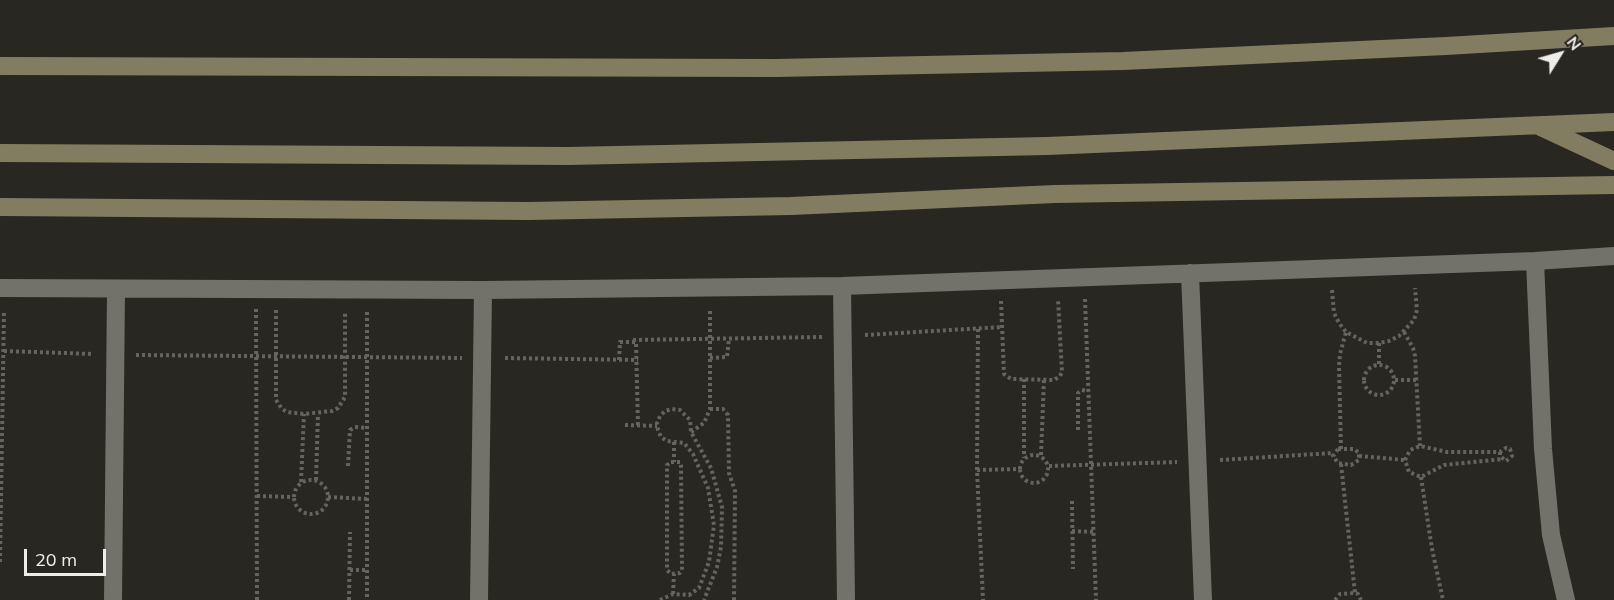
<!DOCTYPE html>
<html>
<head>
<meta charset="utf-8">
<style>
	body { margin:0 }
	#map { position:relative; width:1614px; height:600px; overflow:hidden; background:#282721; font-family:Mulish,sans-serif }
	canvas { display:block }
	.north { position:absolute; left:1530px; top:24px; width:60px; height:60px; -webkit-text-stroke:4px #282721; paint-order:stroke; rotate:53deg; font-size:16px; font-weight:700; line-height:24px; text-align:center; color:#eeede9 }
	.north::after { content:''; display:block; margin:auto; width:21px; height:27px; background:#eeede9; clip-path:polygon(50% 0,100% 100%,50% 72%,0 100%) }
	.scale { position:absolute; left:24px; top:549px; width:82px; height:27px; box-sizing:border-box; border:3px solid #eeede9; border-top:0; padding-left:8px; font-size:18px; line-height:21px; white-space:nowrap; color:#eeede9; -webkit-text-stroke:4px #282721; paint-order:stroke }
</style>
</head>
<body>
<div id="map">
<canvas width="1614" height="600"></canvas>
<div class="north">N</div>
<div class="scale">20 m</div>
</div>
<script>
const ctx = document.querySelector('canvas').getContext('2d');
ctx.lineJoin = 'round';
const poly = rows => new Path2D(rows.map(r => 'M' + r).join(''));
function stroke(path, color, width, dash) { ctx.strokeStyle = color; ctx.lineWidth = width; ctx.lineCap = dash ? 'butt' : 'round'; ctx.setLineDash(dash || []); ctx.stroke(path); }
stroke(poly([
	[1332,290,1334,313,1339,323,1346,332,1367,343,1379,343,1389,341,1399,336,1414,320,1417,310,1415,288],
	[1085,299,1096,600],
	[1001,301,1004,374,1011,379,1054,380,1060,376,1062,372,1058,300],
	[256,309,257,600],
	[276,310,276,400,282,409,287,412,304,414,332,411,338,408,345,397,345,311],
	[367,312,367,600],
	[978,329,977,470,983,600],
	[1404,332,1413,348,1415,356,1420,446],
	[865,335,1002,327],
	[633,340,822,337],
	[1379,343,1379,364],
	[4,351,93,354],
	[136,355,462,358],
	[505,358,638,360],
	[710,358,727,357,729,339],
	[619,360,620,342,636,342,638,426],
	'1364 380a15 15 0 1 1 30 0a15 15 0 1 1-30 0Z',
	[1024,379,1024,458],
	[1395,380,1416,380],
	[710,409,723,409,728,415,729,473,735,491,734,600],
	[625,425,657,426],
	[1078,430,1078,393,1082,390,1088,391],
	[691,432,704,423,710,409,710,310],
	[674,442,674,462],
	[1338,449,1354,449,1359,453,1359,460,1351,465,1338,463,1333,456,1338,449],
	[1341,449,1339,366,1340,354,1346,332],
	[1500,452,1500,456,1506,461,1512,456,1510,449,1506,448,1500,452,1447,452,1420,446,1410,450,1405,460,1409,472,1421,477,1444,465,1503,459],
	'1020 469a14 14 0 1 1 28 0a14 14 0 1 1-28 0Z',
	[1041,455,1044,379],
	[1359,456,1405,460],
	[1220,460,1333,453],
	[671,462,680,462,681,465,682,570,680,573,671,574,667,570,667,465,671,462],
	[1341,464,1355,593],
	[348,466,350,430,355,427,367,428],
	[1049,466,1177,462],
	[977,470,1020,469],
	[1421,477,1432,549,1443,600],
	'294 497a17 17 0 1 1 34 0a17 17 0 1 1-34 0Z',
	[316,480,318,414],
	[301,482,304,414],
	[257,496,293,497],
	[328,497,367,499],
	[1072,501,1073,569],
	[1072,531,1094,532],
	[0,562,4,311],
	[350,570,367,570],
	[673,594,674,574],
	[349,600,350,532],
	[660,600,673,594,689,595,699,588,709,562,714,525,708,488,693,454,684,443,667,441,661,437,658,430,657,423,660,416,665,411,672,409,680,410,690,420,691,432,711,468,722,507,721,547,717,567,704,600],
	[1335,600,1340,594,1355,593,1358,594,1361,600]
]), '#65645f', 4, [3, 3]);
stroke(poly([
	[1535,261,1543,449,1551,535,1566,600],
	[1190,273,1203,600],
	[842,286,846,600],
	[0,288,483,290,842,286,1535,261,1614,256],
	[113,600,116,289],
	[479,600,483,290]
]), '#73726a', 18);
stroke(poly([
	[0,66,776,68,1123,61,1446,46,1614,36],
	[1541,127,1614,161],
	[0,153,568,156,1047,146,1614,122],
	[0,207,528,211,791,206,1055,194,1614,185]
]), '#827d61', 18);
</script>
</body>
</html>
